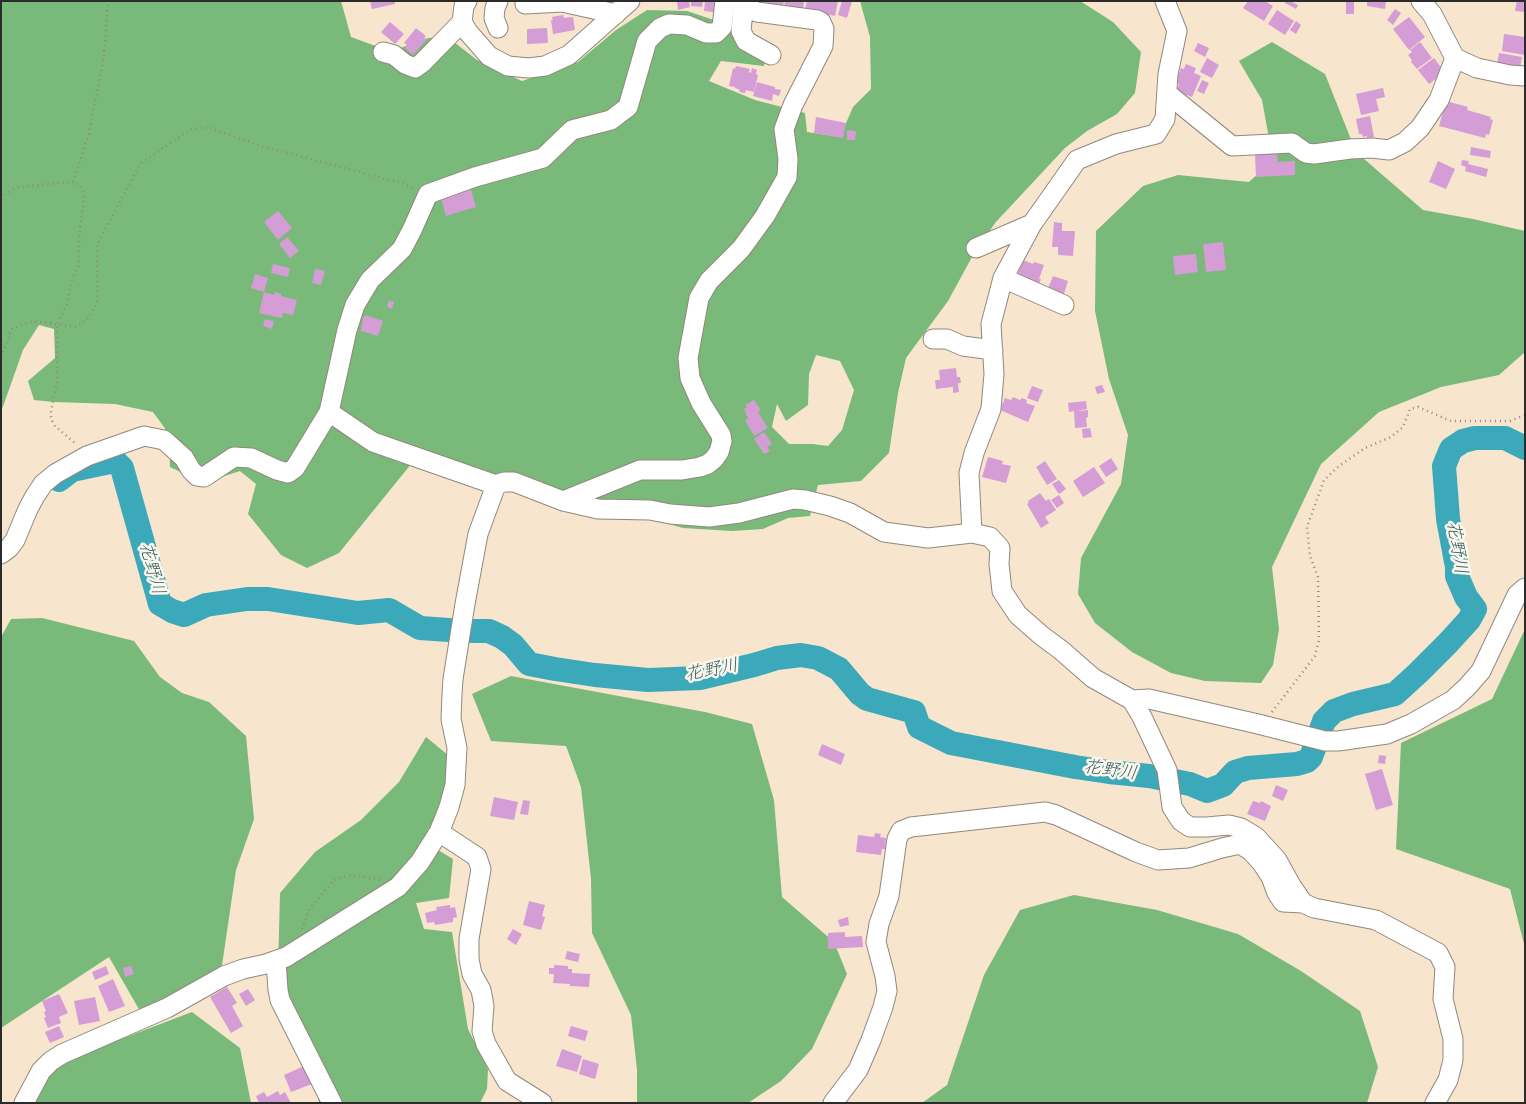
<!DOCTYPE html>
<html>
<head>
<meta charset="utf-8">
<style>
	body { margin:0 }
	#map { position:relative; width:1526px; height:1104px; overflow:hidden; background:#f7e5ce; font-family:Kalam,sans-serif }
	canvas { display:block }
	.frame { position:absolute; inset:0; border:2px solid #2b2b2b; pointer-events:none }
</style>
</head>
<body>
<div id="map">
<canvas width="1526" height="1104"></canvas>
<div class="frame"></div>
</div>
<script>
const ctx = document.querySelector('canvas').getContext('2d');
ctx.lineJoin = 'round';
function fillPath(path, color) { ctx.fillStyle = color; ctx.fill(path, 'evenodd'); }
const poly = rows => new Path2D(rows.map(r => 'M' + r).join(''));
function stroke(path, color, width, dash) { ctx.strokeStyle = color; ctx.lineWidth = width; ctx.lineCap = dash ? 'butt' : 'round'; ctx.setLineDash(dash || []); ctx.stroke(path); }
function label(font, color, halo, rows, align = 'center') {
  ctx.font = font + ' Kalam,"Klee One",sans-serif'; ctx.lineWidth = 5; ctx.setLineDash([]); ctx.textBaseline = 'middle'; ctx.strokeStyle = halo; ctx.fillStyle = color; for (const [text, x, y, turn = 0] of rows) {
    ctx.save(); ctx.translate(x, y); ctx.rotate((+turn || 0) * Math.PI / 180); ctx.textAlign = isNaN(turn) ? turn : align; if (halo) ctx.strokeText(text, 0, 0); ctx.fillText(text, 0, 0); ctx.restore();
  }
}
fillPath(poly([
	[1,1,341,1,351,37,392,52,419,40,445,35,477,60,522,81,578,62,616,30,647,10,687,11,732,26,742,44,766,53,764,66,721,61,709,81,755,100,805,113,807,132,840,137,853,107,871,89,870,37,860,1,1080,1,1113,22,1141,52,1135,93,1117,114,1087,131,1065,148,995,223,972,257,948,301,906,358,898,393,889,453,861,481,818,485,810,516,788,518,763,529,732,531,683,528,420,453,339,553,307,568,281,555,248,514,256,484,240,471,203,483,170,467,169,434,153,412,115,404,54,402,34,400,28,381,55,358,54,329,39,325,23,350,1,412],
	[816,355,840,361,854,390,842,430,828,446,813,444,789,444,772,427,777,404,786,421,808,405,809,374],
	[1272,42,1325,74,1356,152,1423,210,1473,219,1525,231,1525,352,1499,375,1441,387,1379,412,1321,464,1272,567,1279,629,1273,665,1261,683,1205,681,1171,673,1132,652,1095,623,1078,594,1081,558,1121,484,1128,435,1109,379,1095,311,1096,231,1143,186,1178,175,1249,182,1273,160,1262,100,1239,61],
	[42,618,134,641,160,677,182,693,209,702,246,736,254,819,236,870,220,979,144,1018,109,957,1,1028,1,637,11,619],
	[1525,629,1525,948,1510,889,1396,849,1401,743,1492,699],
	[511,676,705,712,752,724,774,800,782,897,834,942,847,974,812,1049,781,1081,748,1103,637,1103,637,1070,631,1015,592,933,591,879,581,787,566,746,491,741,472,694],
	[426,737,454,760,438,850,453,859,449,898,416,903,424,929,452,932,468,1029,488,1069,487,1089,480,1103,319,1103,314,1069,278,971,280,893,315,852,361,820,399,782],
	[1074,895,1157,910,1238,934,1301,971,1360,1011,1378,1067,1367,1103,922,1103,947,1085,984,975,1020,910],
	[192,1012,240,1048,251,1103,31,1103,43,1067,121,1039]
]), '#79b97a');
stroke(poly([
	[59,480,72,470,115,461,122,468,160,604,172,611,184,615,206,605,247,599,268,599,358,613,389,610,420,628,449,630],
	[472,631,489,631,502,637,513,645,529,664,555,669,595,675,648,680,700,678,754,665,777,658,801,655,818,658,839,669,860,694,867,699,914,712,919,727,951,743,1075,767,1109,772,1149,776,1190,784,1207,791,1223,785,1235,772,1248,768,1297,764,1307,761,1311,757,1324,721,1334,711,1353,704,1395,694,1418,673,1448,643,1469,620,1475,609,1466,597,1457,576,1457,567,1448,519,1444,466,1451,449,1463,441,1475,438,1505,438,1525,448]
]), '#3ba9b9', 24);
fillPath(poly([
	[370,1,395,1,395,4,372,9],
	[677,1,689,1,690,7,678,10],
	[691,1,703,1,702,7,691,6],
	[705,1,716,1,714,12,704,11],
	[758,1,784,1,783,6],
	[785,1,804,1,803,10,784,7],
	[807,1,838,1,835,16,805,9],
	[842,1,852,1,847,18,838,15],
	[1248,1,1265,1,1273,6,1264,21,1243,8],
	[1286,1,1290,1,1298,5,1296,9,1285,3],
	[1346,1,1354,1,1354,14,1346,14],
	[1367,1,1386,1,1385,9,1367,6],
	[1517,1,1525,1,1525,12,1515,11],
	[1395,9,1401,13,1393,25,1387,20],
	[1277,10,1294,21,1285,35,1268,24],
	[563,15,564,18,573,17,575,30,553,34,551,20,553,20,552,17],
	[1409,17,1425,37,1409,50,1393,29],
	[1296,21,1301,25,1296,34,1290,30],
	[390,22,404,34,395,44,381,32],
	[416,28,426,36,424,38,427,39,413,55,405,48,407,45,404,43],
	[547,28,548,43,527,44,527,29],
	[1504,34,1525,37,1525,55,1502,51],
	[1420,42,1432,58,1417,69,1411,62,1412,60,1408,55,1412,52,1410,50],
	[1198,43,1209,48,1205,57,1194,51],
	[1499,53,1522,57,1520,68,1497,64],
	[1207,58,1219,65,1212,78,1200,72],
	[1434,58,1443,70,1438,74,1440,76,1429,84,1418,70],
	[1186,64,1196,68,1194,73,1201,76,1192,97,1176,91,1179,84,1176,82,1181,68,1184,69],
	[736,66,750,69,749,72,751,73,752,68,757,70,756,74,758,75,754,92,746,90,745,93,739,92,740,90,735,88,735,87,729,86,733,68,735,69],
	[1202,80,1209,83,1204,94,1197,91],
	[757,82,775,87,775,89,781,90,779,96,773,94,772,101,753,96],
	[1383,88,1385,97,1376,99,1379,111,1361,115,1356,94],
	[1446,101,1468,107,1467,110,1491,117,1490,119,1493,120,1489,135,1486,134,1485,138,1439,126],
	[1370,116,1374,137,1367,139,1367,136,1363,137,1362,134,1359,134,1356,119],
	[816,117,846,123,843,138,814,133],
	[847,130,856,131,855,140,847,140],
	[1471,147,1491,151,1490,158,1470,155],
	[1277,153,1278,162,1295,161,1295,175,1256,177,1255,155],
	[1462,160,1469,161,1468,164,1488,169,1486,177,1465,171,1466,167,1461,165],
	[1438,161,1455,169,1446,189,1429,182],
	[470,186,476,207,446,216,440,195],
	[278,211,292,228,278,240,264,222],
	[1054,222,1062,223,1062,231,1075,231,1073,256,1058,255,1058,247,1052,247],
	[287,237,299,251,290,258,279,244],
	[1223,242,1226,270,1206,272,1203,244],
	[1196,254,1198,272,1175,275,1173,256],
	[1023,260,1033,264,1034,262,1044,265,1039,279,1041,279,1038,287,1017,276],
	[273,264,290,268,288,277,271,273],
	[315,269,325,271,321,285,312,283],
	[255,274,268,278,264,292,251,288],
	[1053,276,1068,281,1063,297,1047,291],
	[264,292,274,295,275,292,281,294,281,296,297,300,293,315,283,313,282,318,259,313],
	[389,300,394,302,392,309,387,307],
	[365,315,383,321,378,336,361,331,363,317,365,317],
	[265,319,274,321,272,329,263,326],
	[956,368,957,377,960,377,961,383,958,383,959,392,953,393,953,387,936,389,935,380,940,380,939,370],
	[1102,385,1105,392,1097,394,1095,387],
	[1032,386,1043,390,1038,402,1027,398],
	[1013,397,1020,400,1022,398,1027,400,1026,403,1035,406,1028,422,1000,410,1005,398,1011,400],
	[754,400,761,410,758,412,768,428,754,436,745,420,748,418,745,413,746,412,744,409,747,407,745,405],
	[1086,401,1087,409,1076,411,1088,410,1088,417,1086,418,1087,427,1075,428,1074,411,1069,412,1068,403],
	[1090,428,1092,437,1083,438,1082,429],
	[764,432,772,444,767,447,770,451,764,454,754,439],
	[988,457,1003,461,1002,464,1011,466,1006,483,982,477],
	[1111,458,1118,469,1106,477,1099,466],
	[1045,461,1057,479,1047,485,1036,467],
	[1094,467,1105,483,1083,497,1073,481],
	[1059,480,1066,489,1059,494,1052,484],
	[1040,493,1046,501,1049,499,1056,510,1045,517,1049,523,1041,528,1027,504,1029,502,1028,501],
	[1059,495,1064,503,1057,508,1051,500],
	[822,744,845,754,841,765,818,755],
	[1379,755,1386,756,1385,764,1378,763],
	[1382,769,1393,805,1376,810,1365,774],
	[1276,785,1288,790,1283,801,1272,796],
	[494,797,518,802,514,820,490,816],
	[523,800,530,801,528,815,520,814],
	[1253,801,1260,803,1261,801,1271,806,1265,821,1247,814],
	[875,833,881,834,880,837,886,838,885,849,882,849,881,855,856,852,858,835,874,837],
	[529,901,545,905,542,916,545,917,541,930,523,925],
	[450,905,450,908,455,907,457,917,453,918,453,922,435,925,434,922,427,923,425,913,437,910,436,907],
	[848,917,849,925,840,927,838,920],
	[513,929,522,934,516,945,507,939],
	[845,932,845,937,862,936,863,947,828,949,828,933],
	[567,951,580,954,578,962,565,959],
	[554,965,568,966,568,969,572,969,572,973,590,974,589,987,570,986,570,984,553,983,554,974,549,974,549,968,554,968],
	[106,966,109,974,95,980,92,972],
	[131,966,134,974,125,977,123,968],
	[113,979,125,1006,109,1012,98,986],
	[227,987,237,1003,232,1006,243,1026,231,1033,210,997],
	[248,989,255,1000,246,1006,239,994],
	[59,994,68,1013,59,1017,61,1023,48,1028,44,1018,46,1017,44,1012,46,1011,42,1001],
	[95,997,100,1021,79,1025,74,1001],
	[59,1026,64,1037,50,1043,45,1032],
	[571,1026,588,1031,585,1041,568,1036],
	[562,1049,582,1056,577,1072,556,1066],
	[583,1059,599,1064,595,1079,579,1074],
	[304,1066,312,1084,291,1092,284,1075],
	[278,1091,280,1095,285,1092,291,1103,259,1103,256,1096,264,1092,267,1097]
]), '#d49dd6');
const minor = poly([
	[467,1,464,6,462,22,468,32,489,56,508,66,529,68,545,66,569,55,630,1],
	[498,1,495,8,494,18,498,28],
	[744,1,741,31,746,41,771,55],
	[1421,1,1432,14,1455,58,1477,68,1510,75,1525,76],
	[525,4,562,2,616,14],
	[383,52,394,55,405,64,415,68,422,63,462,22],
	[1168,94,1232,146,1292,143,1306,153,1314,154,1350,149,1372,148,1389,150,1405,142,1420,128,1439,100,1455,58],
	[976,248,1032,224],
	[1003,278,1064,305],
	[933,339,947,339,963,346,993,350],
	[329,412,373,442,496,485],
	[563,501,640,470,682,470,700,467,708,464,714,459,719,452,722,441,721,435,701,403,690,378,688,358,699,298,709,281,741,249,765,216,787,177,788,159,784,129,793,105,823,46,824,29,821,22,817,20,757,12,750,9,744,1],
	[972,533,969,473,974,453,991,409,994,374,991,324,1003,278,1032,224,1077,160,1116,144,1156,134,1165,119,1168,74,1177,31,1165,1],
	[1,554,9,548,15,540,28,509,35,496,43,484,55,474,87,456,144,436,164,440,184,458,191,470,197,476,204,477,234,457,251,458,277,470,288,473,295,468,329,412,347,330,355,305,370,280,402,249,412,230,428,194,475,177,543,158,572,130,611,120,628,107,647,41,660,28,669,24,687,25,706,33,716,33,722,27,725,1],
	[1132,700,1142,717,1167,770,1172,807,1181,821,1190,827,1207,827,1229,825,1241,828,1256,837,1277,860,1292,887,1303,903],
	[439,832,477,857,481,869,469,939,469,959,472,974,481,990,484,1006,482,1031,486,1044,507,1081,542,1103],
	[276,961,278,990,280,1000,332,1103],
	[24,1103,41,1071,51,1061,62,1054,167,1008,224,976,243,969,266,964,286,957,398,887,420,862,439,832,444,820,449,807,455,785,457,748,451,719,452,694,453,679,465,604,478,534,496,485,504,482,514,482,563,501,598,509,650,510,670,514,709,517,739,513,793,499,805,500,830,506,850,513,884,532,928,538,972,533,990,537,1000,548,999,564,1002,591,1018,615,1042,636,1061,650,1093,678,1132,700,1149,699,1258,724,1325,741,1338,741,1387,734,1411,724,1453,700,1467,687,1481,671,1517,595,1525,588],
	[833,1103,858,1070,871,1040,883,1007,887,991,885,976,876,942,879,924,889,896,897,839,901,831,911,827,1045,812,1056,815,1136,852,1158,860,1189,858,1222,848,1240,844,1251,851,1262,863,1271,877,1277,893,1283,902,1303,903,1314,908,1376,920,1438,953,1445,967,1443,999,1453,1039,1453,1060,1448,1080,1435,1103]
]);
stroke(minor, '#91887c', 21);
stroke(poly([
	[73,182,89,134,104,56,108,1],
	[1,198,15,188,66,182,73,182,80,185,83,192,84,201,80,228,78,266,71,283,66,306,57,325,57,382,51,411,51,419,55,426,76,444],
	[1,357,12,329,33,321,77,327,89,317,97,303,97,245,140,164,191,129,208,127,261,146,405,184,413,188],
	[1272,712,1315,656,1319,640,1318,577,1310,556,1307,527,1324,480,1339,466,1365,448,1391,437,1403,427,1410,409,1418,407,1451,421,1510,421,1525,415],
	[302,929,309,910,332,882,341,877,352,875,381,880]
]), '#91887c', 2.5, [1, 4]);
stroke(minor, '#fff', 19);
label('italic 18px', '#315d64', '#fbf7ec', [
	["花野川",1455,548,81],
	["花野川",150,569,75],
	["花野川",712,672,-11],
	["花野川",1110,772,8]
]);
</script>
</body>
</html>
